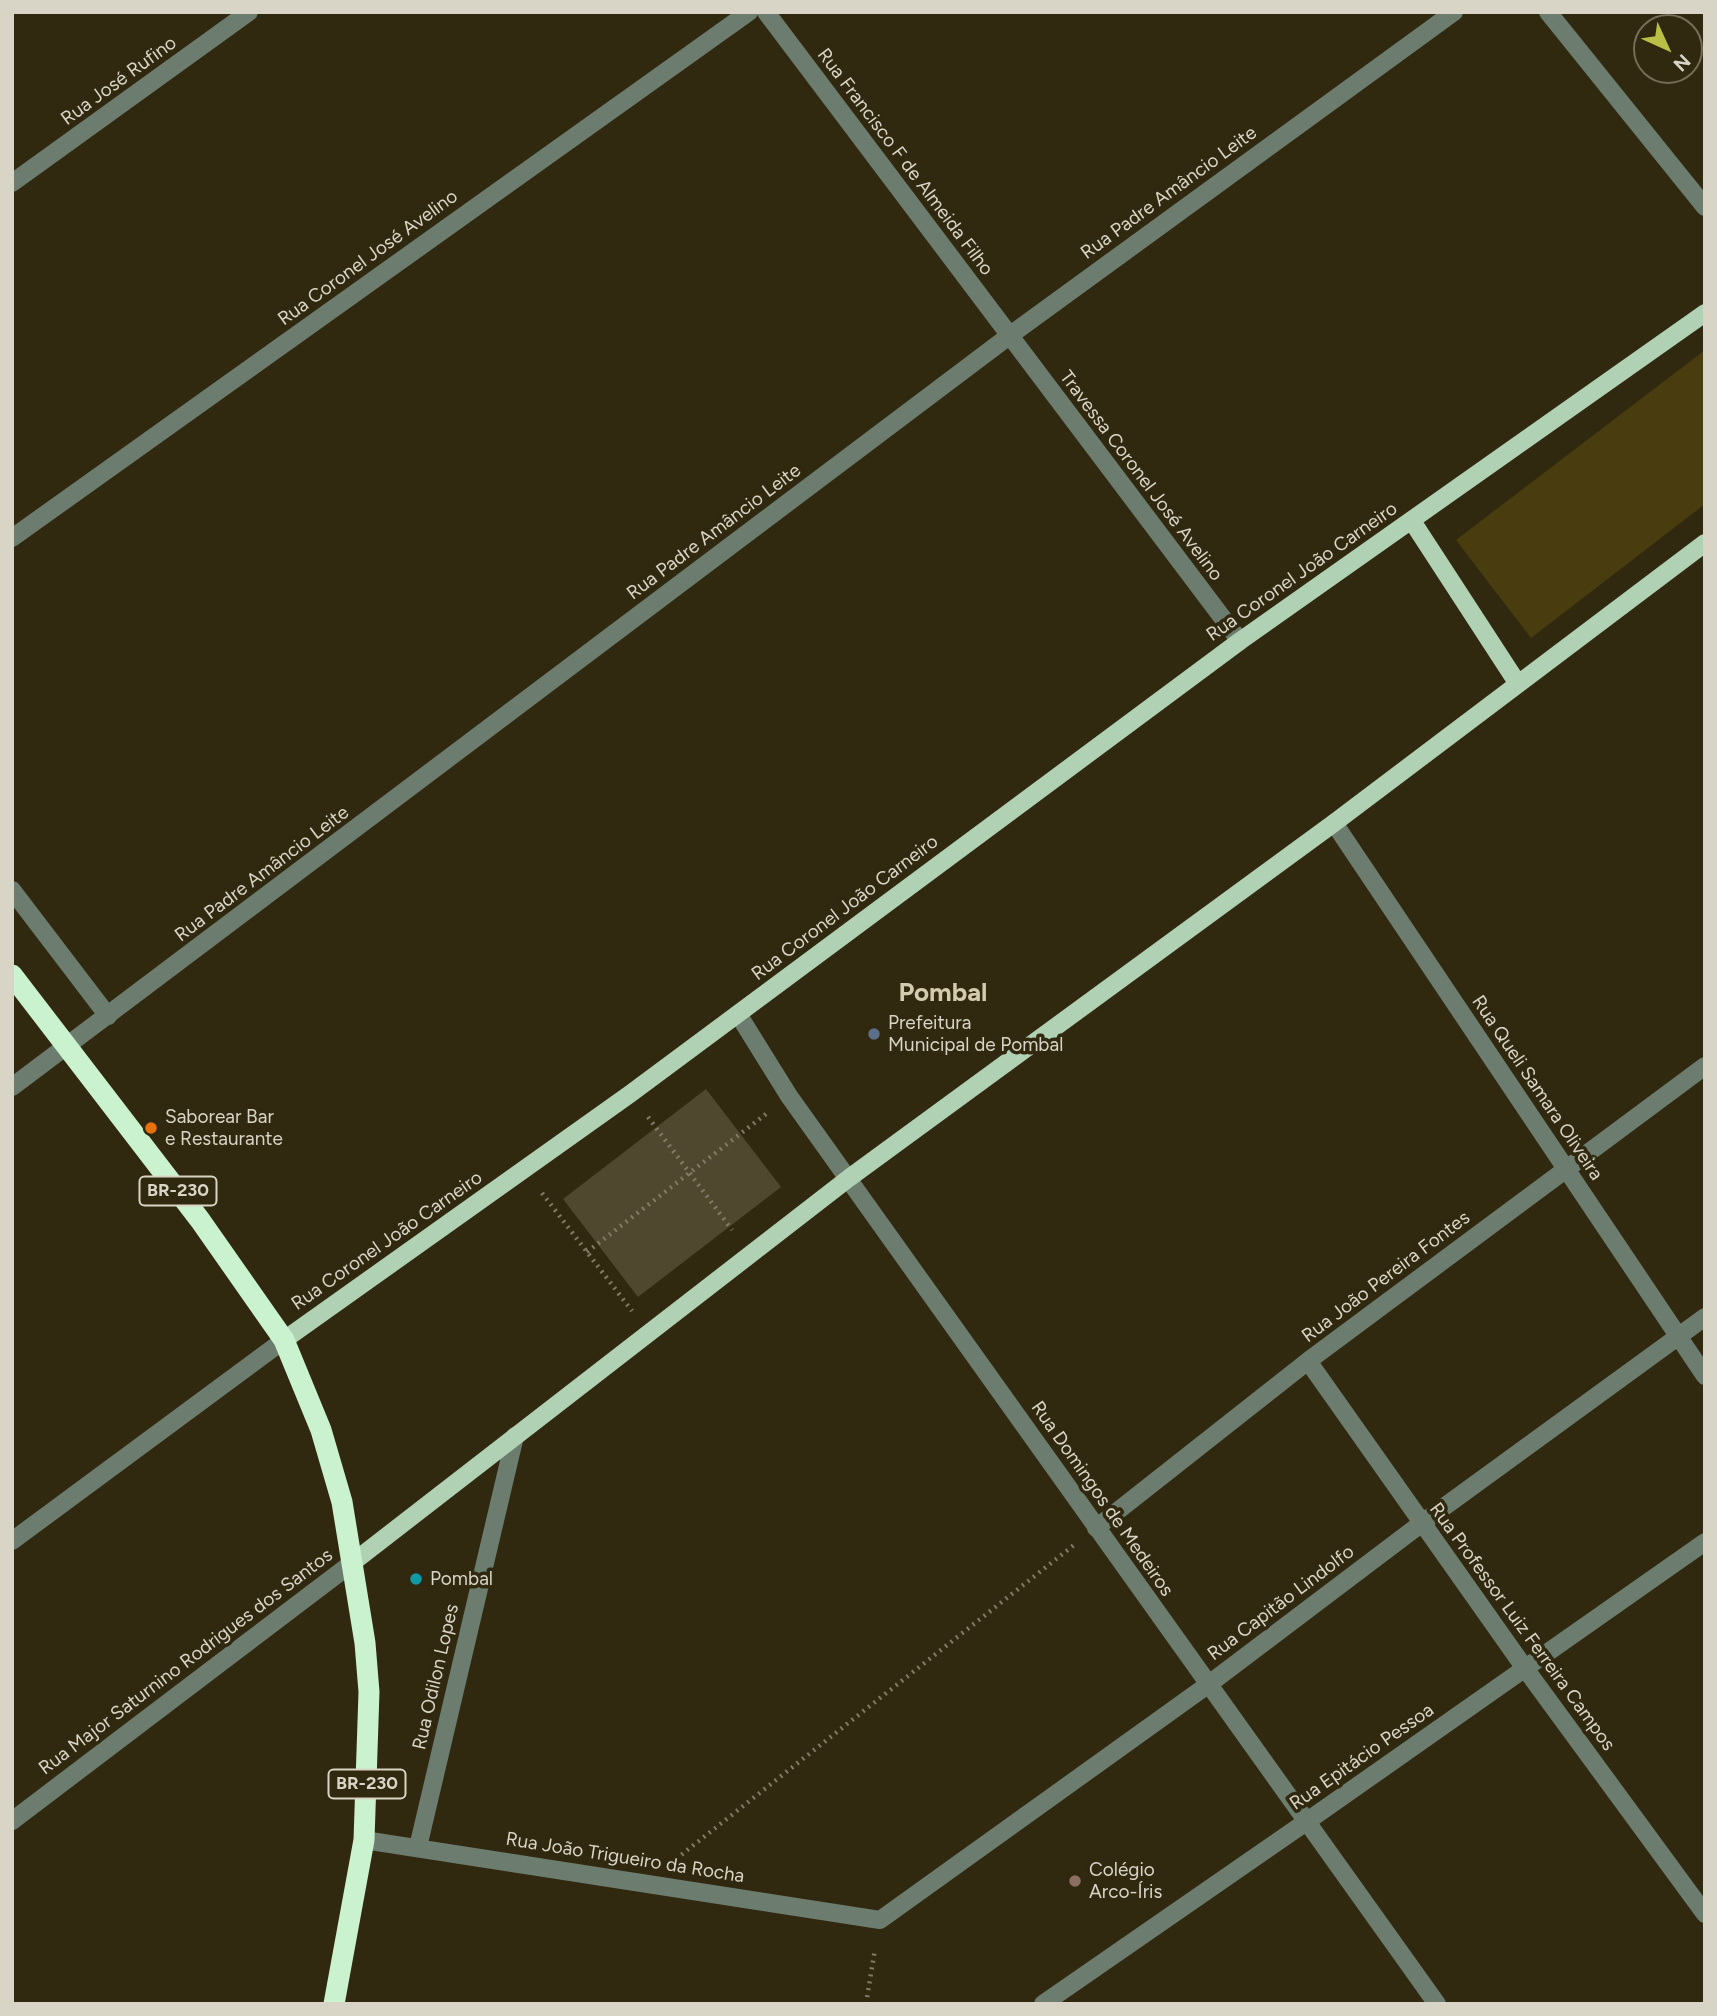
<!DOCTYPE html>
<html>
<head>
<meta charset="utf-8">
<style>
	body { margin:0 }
	#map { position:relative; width:1717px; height:2016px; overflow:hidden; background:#30280f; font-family:Figtree,sans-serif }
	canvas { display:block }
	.frame { position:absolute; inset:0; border:14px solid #d9d5c6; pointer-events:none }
	.north { position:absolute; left:1633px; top:14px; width:70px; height:70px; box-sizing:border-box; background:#30280f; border:2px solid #746d58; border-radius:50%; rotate:135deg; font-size:19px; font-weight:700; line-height:28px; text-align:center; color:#d9d5c6 }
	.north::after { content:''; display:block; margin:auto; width:24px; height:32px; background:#bac046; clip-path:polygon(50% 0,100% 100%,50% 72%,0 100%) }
</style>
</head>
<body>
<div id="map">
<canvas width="1717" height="2016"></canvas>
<div class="frame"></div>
<div class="north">N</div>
</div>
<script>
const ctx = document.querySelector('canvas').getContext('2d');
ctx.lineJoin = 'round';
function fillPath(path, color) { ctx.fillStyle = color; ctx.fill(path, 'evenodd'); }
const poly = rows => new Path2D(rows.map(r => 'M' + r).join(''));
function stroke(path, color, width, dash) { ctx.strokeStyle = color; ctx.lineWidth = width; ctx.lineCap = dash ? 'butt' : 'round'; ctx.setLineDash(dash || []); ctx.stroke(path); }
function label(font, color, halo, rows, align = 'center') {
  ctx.font = font + ' Figtree,sans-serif'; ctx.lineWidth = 7; ctx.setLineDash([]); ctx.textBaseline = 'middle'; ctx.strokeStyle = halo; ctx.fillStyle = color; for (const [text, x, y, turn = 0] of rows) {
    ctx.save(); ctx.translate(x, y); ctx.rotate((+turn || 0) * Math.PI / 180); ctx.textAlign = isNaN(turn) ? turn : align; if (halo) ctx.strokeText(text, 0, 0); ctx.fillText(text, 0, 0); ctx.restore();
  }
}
fillPath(poly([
	[706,1089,781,1187,638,1297,563,1199]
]), '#4f472e');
fillPath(poly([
	[1705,350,1705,504,1531,638,1456,540]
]), '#493d10');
stroke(poly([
	[648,1117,732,1230],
	[542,1193,632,1311],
	[587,1252,766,1114],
	[676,1859,1074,1545],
	[866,2004,875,1949]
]), '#807a66', 4.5, [2, 5]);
stroke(poly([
	[766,12,1240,641],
	[1548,12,1705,207],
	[12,183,249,12],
	[12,538,749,12],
	[1334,823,1705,1376],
	[12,890,108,1016],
	[738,1014,789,1096,1437,2004],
	[12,1087,1009,336,1454,12],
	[1308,1361,1524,1667,1705,1914],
	[1096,1528,1308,1361,1705,1066],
	[12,1541,284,1340],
	[12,1821,352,1563],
	[364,1840,880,1920,1209,1684,1422,1523,1705,1317],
	[418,1847,515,1436],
	[1043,2004,1306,1822,1705,1542]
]), '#6c7c6e', 18);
stroke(poly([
	[1412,521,1518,684],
	[284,1340,630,1094,1240,641,1705,313],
	[352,1563,849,1178,1334,823,1705,543]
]), '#b0d1b3', 18);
stroke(poly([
	[12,975,200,1220,284,1340,321,1430,342,1502,365,1643,369,1692,364,1840,334,2004]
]), '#caf2cf', 21);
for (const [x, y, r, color] of [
	[874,1034,7,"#5c6f8a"],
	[151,1128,7,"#e8710a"],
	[416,1579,7,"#0f9aa8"],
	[1075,1881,7,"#8d6e63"]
]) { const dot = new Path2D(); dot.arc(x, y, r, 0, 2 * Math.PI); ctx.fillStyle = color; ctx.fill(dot); stroke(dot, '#30280f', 2.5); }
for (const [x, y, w] of [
	[178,1191,77],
	[367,1784,77]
]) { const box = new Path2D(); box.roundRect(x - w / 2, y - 14.5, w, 29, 5); ctx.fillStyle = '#30280f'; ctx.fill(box); stroke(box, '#d9d5c6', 2); }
label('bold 18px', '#d9d5c6', null, [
	["BR-230",178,1191],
	["BR-230",367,1784]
]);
label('19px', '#d9d5c6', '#30280f', [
	["Rua José Rufino",119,81,-36],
	["Rua Francisco F de Almeida Filho",905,162,53],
	["Rua Padre Amâncio Leite",1169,193,-36],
	["Rua Coronel José Avelino",368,258,-36],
	["Travessa Coronel José Avelino",1141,476,53],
	["Rua Padre Amâncio Leite",714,532,-37],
	["Rua Coronel João Carneiro",1302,572,-35],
	["Rua Padre Amâncio Leite",262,874,-37],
	["Rua Coronel João Carneiro",845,908,-37],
	["Rua Queli Samara Oliveira",1537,1088,56],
	["Rua Coronel João Carneiro",387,1241,-35],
	["Rua João Pereira Fontes",1386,1277,-37],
	["Rua Domingos de Medeiros",1102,1499,55],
	["Rua Capitão Lindolfo",1281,1603,-37],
	["Rua Professor Luiz Ferreira Campos",1522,1627,54],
	["Rua Major Saturnino Rodrigues dos Santos",186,1662,-37],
	["Rua Odilon Lopes",436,1677,-77],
	["Rua Epitácio Pessoa",1362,1757,-35],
	["Rua João Trigueiro da Rocha",625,1858,9]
]);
label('19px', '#d9d5c6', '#30280f', [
	["Prefeitura",888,1023],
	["Municipal de Pombal",888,1045],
	["Saborear Bar",165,1117],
	["e Restaurante",165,1139],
	["Pombal",430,1579],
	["Colégio",1089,1870],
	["Arco-Íris",1089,1892]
], 'left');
label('bold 26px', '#d4cbae', '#30280f', [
	["Pombal",943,993]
]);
</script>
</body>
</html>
